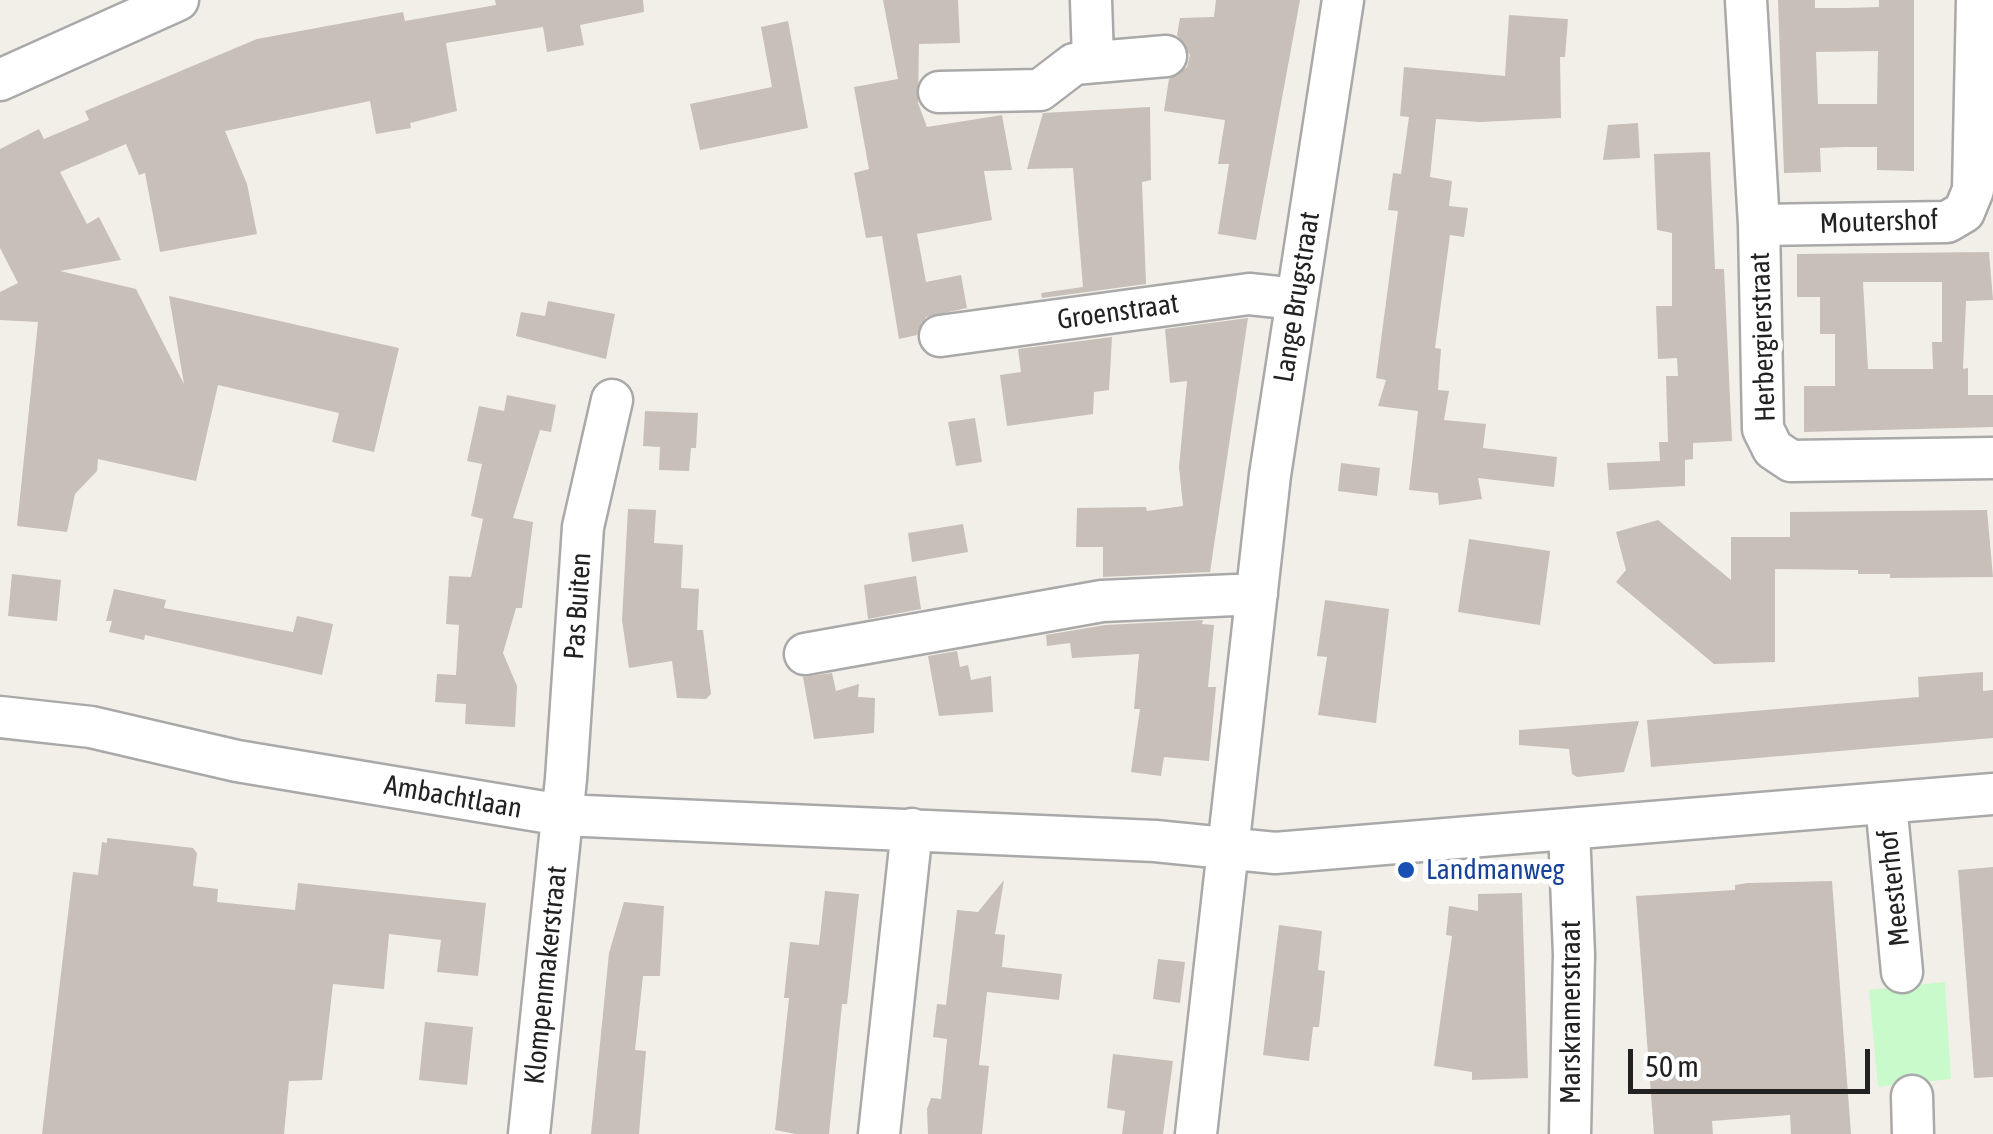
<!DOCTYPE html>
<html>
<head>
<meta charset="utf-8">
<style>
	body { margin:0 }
	#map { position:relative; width:1993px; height:1134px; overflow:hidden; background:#f2efe9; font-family:"Asap Condensed",sans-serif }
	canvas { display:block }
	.scale { position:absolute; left:1628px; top:1049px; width:242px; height:45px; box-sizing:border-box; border:5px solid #222; border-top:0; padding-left:12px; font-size:30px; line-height:35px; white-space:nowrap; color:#222; -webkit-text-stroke:8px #fff; paint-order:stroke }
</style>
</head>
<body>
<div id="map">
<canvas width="1993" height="1134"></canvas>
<div class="scale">50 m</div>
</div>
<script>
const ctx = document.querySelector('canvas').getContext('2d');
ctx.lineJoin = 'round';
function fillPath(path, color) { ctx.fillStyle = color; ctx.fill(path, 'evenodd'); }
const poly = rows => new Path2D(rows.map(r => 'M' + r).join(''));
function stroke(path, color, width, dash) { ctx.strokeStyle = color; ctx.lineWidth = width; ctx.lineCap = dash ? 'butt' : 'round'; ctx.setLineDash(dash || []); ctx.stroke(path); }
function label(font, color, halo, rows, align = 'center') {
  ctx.font = font + ' "Asap Condensed",sans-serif'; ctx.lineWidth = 10; ctx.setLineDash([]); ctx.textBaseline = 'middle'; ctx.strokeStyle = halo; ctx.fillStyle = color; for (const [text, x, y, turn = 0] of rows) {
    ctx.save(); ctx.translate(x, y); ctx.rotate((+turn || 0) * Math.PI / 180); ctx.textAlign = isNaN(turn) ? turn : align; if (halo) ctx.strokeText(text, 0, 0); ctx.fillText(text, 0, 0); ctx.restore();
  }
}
fillPath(poly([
	[1945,982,1951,1079,1878,1087,1869,990]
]), '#c8facc');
fillPath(poly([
	[495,0,643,0,644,12,580,25,584,45,547,52,543,27,446,43,457,111,410,123,411,128,376,134,370,101,225,131,247,184,257,234,160,252,145,173,139,175,126,144,60,172,87,224,99,217,121,260,60,271,136,289,184,384,169,296,399,348,374,452,332,442,339,413,218,385,196,481,98,459,97,471,75,494,67,532,17,526,38,322,0,320,0,292,18,283,0,248,0,149,39,129,44,139,89,120,85,111,257,39,403,12,405,21,496,5],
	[883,0,958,0,960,43,919,44,918,103,927,127,1002,115,1012,170,984,171,992,220,917,234,926,282,961,275,967,308,926,317,917,335,899,339,882,236,866,238,854,173,869,169,854,87,898,79],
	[1216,0,1300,0,1256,240,1218,234,1229,164,1218,164,1225,120,1164,111,1169,79,1187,67,1190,55,1177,35,1180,18,1214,17],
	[1778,0,1815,0,1815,8,1847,8,1879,7,1879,0,1914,0,1914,171,1877,170,1877,147,1845,147,1820,148,1821,172,1784,173],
	[1878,51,1877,104,1818,104,1816,52],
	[1509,15,1568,19,1565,57,1560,57,1561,118,1480,122,1436,119,1430,177,1452,181,1449,206,1468,208,1464,237,1450,235,1435,348,1441,349,1438,390,1449,391,1444,420,1486,424,1483,448,1557,457,1554,487,1478,478,1482,499,1439,505,1438,493,1409,490,1418,411,1378,406,1386,380,1376,378,1398,211,1388,210,1393,173,1401,174,1409,117,1400,116,1404,67,1505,76],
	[788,21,808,128,700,150,690,104,772,87,761,27],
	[1150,107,1151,180,1142,182,1146,284,1042,298,1041,293,1083,287,1073,168,1027,169,1043,113],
	[1638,123,1640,158,1603,160,1608,125],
	[1710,152,1715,269,1724,269,1732,441,1693,443,1693,459,1685,460,1685,486,1609,490,1607,463,1660,461,1659,442,1668,442,1666,376,1678,376,1677,358,1658,359,1656,306,1672,306,1672,233,1657,230,1654,154],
	[1989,252,1993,300,1966,301,1963,369,1968,368,1968,395,1993,395,1993,427,1804,432,1804,386,1835,386,1835,334,1820,334,1820,297,1797,297,1797,254],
	[1863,282,1942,282,1942,342,1932,342,1933,369,1868,369],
	[548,301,615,314,606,359,516,336,521,312,545,316],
	[1248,318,1210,572,1103,577,1103,547,1076,547,1077,508,1146,507,1147,511,1183,506,1179,467,1187,381,1170,383,1165,329],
	[1112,337,1109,390,1094,392,1093,414,1007,426,1000,375,1021,372,1018,349],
	[507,395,556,405,551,432,540,430,513,518,533,522,522,608,516,608,503,653,517,686,515,727,465,724,466,704,435,702,437,674,456,675,459,625,446,624,449,576,471,577,483,519,471,516,482,464,467,461,479,406,504,411],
	[645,411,698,413,696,448,691,448,689,471,659,470,660,447,643,446],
	[975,418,982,462,956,466,948,422],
	[1341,463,1380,468,1377,496,1338,491],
	[628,509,656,510,654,543,683,545,681,588,699,589,697,630,703,630,711,694,706,699,677,698,672,661,629,668,622,620],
	[1987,510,1993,577,1890,578,1890,574,1858,574,1858,570,1775,569,1775,662,1714,664,1616,582,1626,570,1616,532,1658,520,1731,580,1731,537,1790,537,1790,512],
	[963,524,968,552,912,562,908,533],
	[1469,539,1550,551,1540,625,1458,612],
	[12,574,61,580,57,621,8,616],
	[916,576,921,609,868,619,864,585],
	[114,589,166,600,164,608,293,632,297,616,333,624,322,675,145,635,144,640,109,632,112,621,106,621],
	[1325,600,1389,609,1376,723,1318,715,1327,657,1317,656],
	[1203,620,1202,624,1214,625,1208,687,1216,687,1209,761,1164,757,1161,776,1131,772,1140,709,1134,709,1139,654,1072,658,1070,643,1047,646,1046,635,1105,625],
	[957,651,960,667,968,665,971,680,991,676,993,712,939,716,928,656],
	[1983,672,1983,691,1993,690,1993,738,1651,767,1647,720,1919,697,1918,677],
	[832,673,836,691,859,684,858,697,875,698,874,733,814,739,803,677],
	[1639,721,1624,772,1577,777,1572,774,1569,749,1519,745,1519,730],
	[107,838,193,848,197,853,193,886,218,889,217,902,295,910,298,883,486,903,478,976,437,972,441,940,389,934,384,989,333,984,322,1080,289,1081,284,1134,42,1134,73,872,98,875,102,842,107,843],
	[1993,867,1993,1077,1974,1078,1958,870],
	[1004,880,995,934,1005,935,1002,967,1062,974,1059,1000,987,992,979,1065,989,1066,982,1134,928,1134,927,1109,931,1098,941,1099,947,1039,933,1037,937,1004,946,1005,957,910,978,912],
	[1832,881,1851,1134,1791,1134,1790,1115,1712,1121,1713,1134,1654,1134,1636,896,1735,890,1735,885,1748,883],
	[825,891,859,894,847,1004,842,1004,829,1134,796,1134,775,1130,789,998,784,998,790,942,819,945],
	[1522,893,1528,1078,1472,1080,1472,1072,1434,1066,1452,936,1446,935,1449,906,1478,911,1478,894],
	[624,902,664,906,660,976,643,976,635,1050,646,1051,639,1134,591,1134,609,953],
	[1279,925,1322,931,1318,970,1325,971,1319,1027,1313,1027,1309,1061,1263,1055],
	[1158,959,1185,962,1180,1003,1153,999],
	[425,1022,473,1027,467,1085,419,1080],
	[1113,1054,1173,1061,1163,1134,1122,1134,1125,1111,1107,1108]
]), '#c7bfb8');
const minor = poly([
	[1091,0,1093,59],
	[1746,0,1759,225,1763,429,1773,449,1791,461,1993,458],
	[0,80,178,0],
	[939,92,1040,90,1074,64,1166,56],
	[1759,225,1947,222,1964,212,1973,190,1977,0],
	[940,336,1249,294,1297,299],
	[805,654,1102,601,1257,594],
	[0,717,91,727,237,761,562,815,1155,841,1275,853,1993,794],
	[1886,803,1902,972],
	[1569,829,1574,955,1570,1134],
	[1912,1096,1913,1134],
	[529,1134,566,779,583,527,612,400],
	[879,1134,912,829],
	[1196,1134,1270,475,1343,0]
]);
stroke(minor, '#a9a9a9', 45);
stroke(minor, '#fff', 40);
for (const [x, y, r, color] of [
	[1406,870,10,"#1a4fb4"]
]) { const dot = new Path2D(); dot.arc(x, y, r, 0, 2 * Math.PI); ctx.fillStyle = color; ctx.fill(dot); stroke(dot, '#fff', 4); }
label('28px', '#222', '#fff', [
	["Moutershof",1879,222,-2],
	["Lange Brugstraat",1297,297,-81],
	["Groenstraat",1118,312,-8],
	["Herbergierstraat",1763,337,-92],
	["Pas Buiten",578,606,-86],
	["Ambachtlaan",453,797,10],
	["Meesterhof",1894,888,-96],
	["Klompenmakerstraat",546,975,-84],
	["Marskramerstraat",1571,1012,-90]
]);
label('28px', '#164399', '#fff', [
	["Landmanweg",1426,870]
], 'left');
</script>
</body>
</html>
